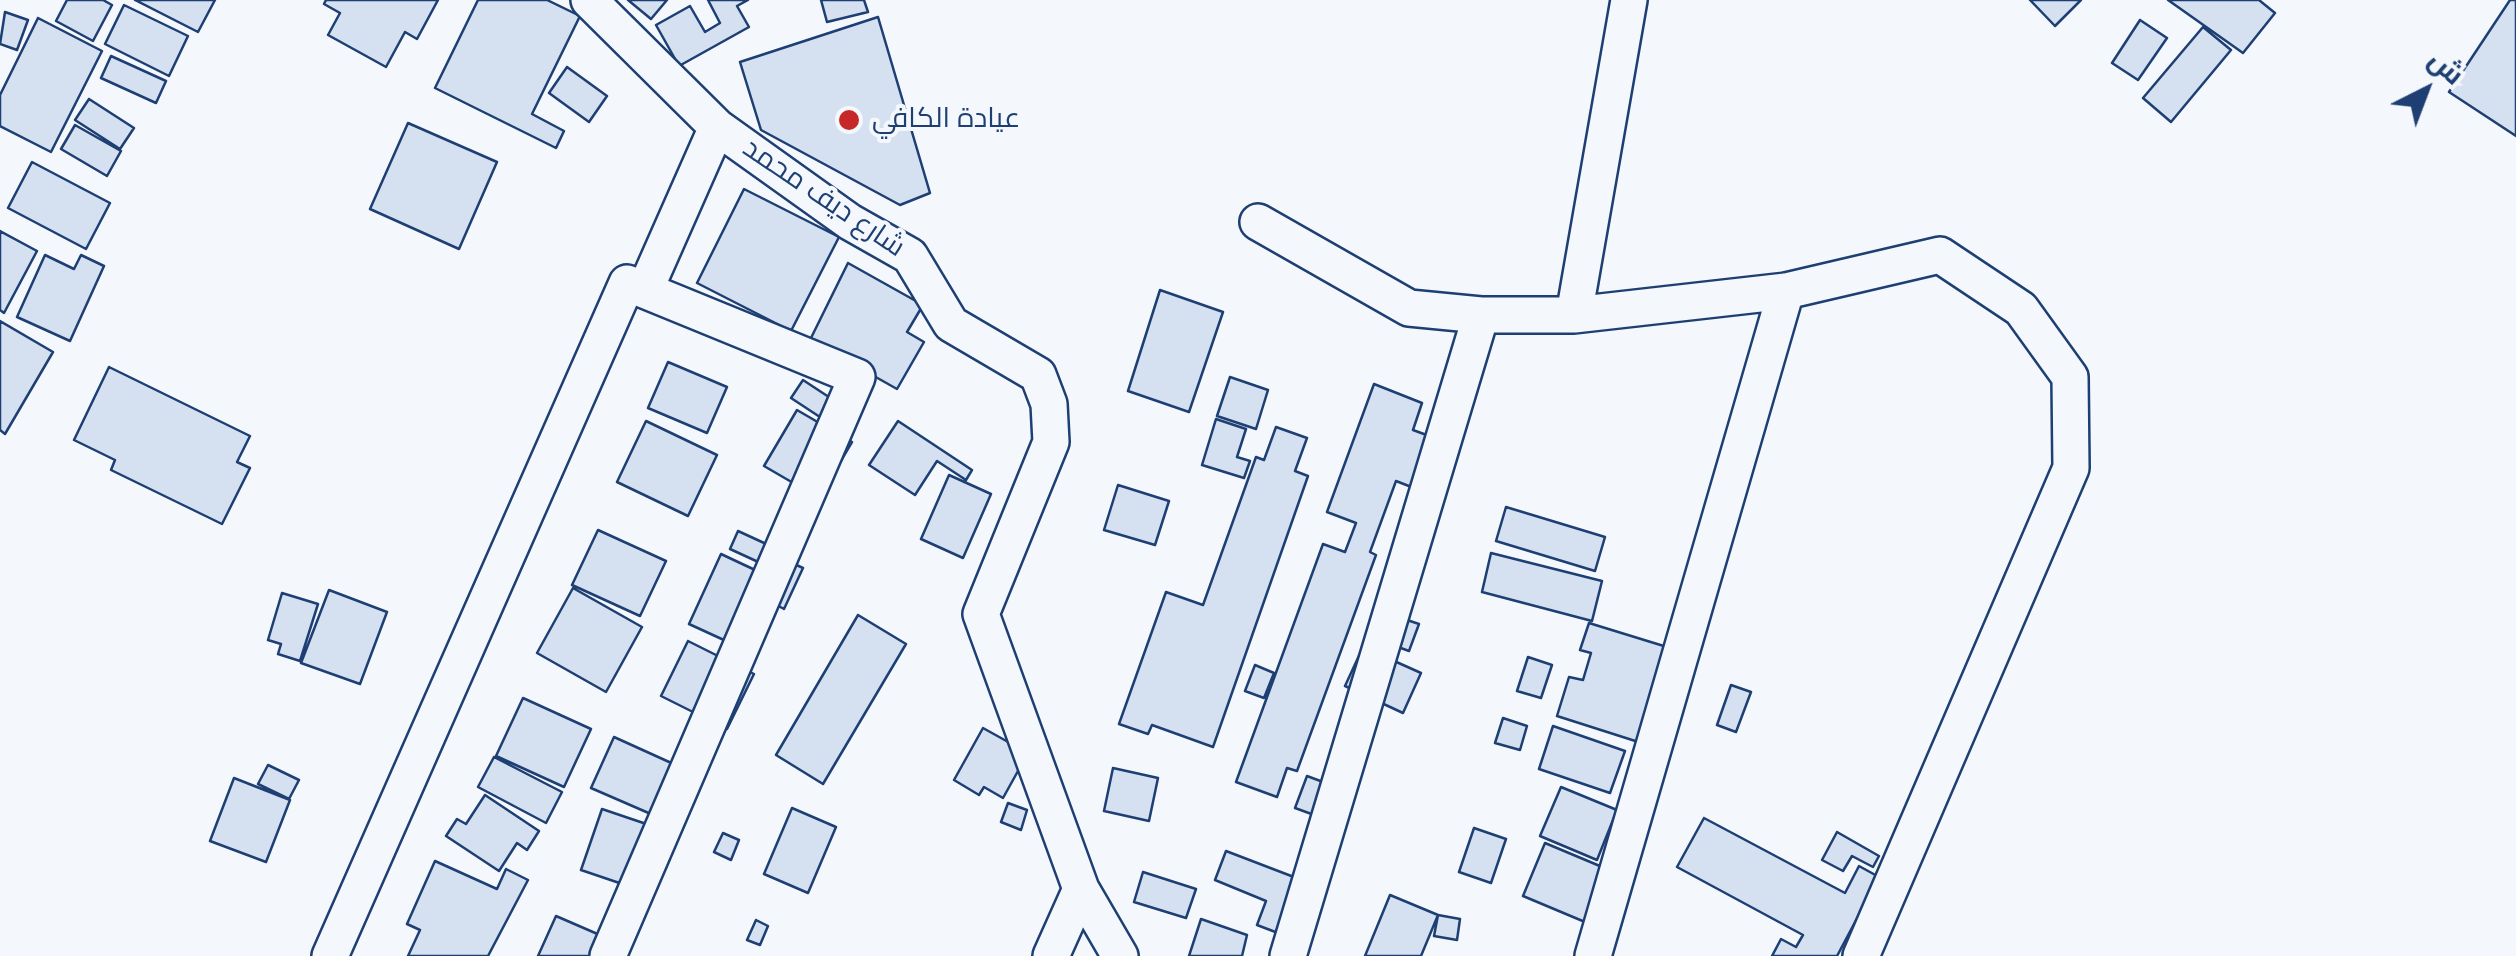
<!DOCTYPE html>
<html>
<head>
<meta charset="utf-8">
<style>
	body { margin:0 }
	#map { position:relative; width:2516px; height:956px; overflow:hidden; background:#f4f7fb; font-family:"Nunito Sans",Cairo,sans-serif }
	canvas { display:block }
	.north { position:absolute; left:2376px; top:40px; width:100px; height:100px; -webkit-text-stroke:8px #f4f7fb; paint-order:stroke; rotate:42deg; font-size:28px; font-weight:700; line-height:40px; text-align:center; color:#1d3f73 }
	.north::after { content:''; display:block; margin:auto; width:35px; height:45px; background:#1d3f73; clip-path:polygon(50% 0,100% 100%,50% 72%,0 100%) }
</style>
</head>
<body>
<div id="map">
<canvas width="2516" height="956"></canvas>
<div class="north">ش</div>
</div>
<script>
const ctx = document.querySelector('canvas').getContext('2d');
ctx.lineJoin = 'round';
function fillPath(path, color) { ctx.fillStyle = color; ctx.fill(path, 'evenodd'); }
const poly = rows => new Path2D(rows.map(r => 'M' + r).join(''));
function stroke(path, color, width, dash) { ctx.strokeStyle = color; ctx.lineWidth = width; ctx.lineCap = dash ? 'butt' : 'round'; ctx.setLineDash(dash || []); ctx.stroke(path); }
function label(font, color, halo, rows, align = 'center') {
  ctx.font = font + ' "Nunito Sans",Cairo,sans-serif'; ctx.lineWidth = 8; ctx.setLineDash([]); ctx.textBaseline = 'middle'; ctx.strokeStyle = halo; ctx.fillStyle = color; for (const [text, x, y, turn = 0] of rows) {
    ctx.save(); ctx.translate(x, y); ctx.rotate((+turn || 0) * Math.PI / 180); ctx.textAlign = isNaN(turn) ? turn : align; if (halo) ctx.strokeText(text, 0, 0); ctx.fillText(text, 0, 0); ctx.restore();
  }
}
const building = poly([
	[67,0,103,0,112,5,93,41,56,21,67,0],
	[135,0,215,0,198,32,135,0],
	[326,0,438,0,417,39,405,32,386,67,328,35,340,13,324,4,326,0],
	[478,0,547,0,580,16,532,114,564,131,556,148,435,88,478,0],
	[628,0,667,0,651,19,628,0],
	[708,0,748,0,737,6,749,27,679,66,656,25,690,6,705,32,720,23,708,0],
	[821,0,864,0,868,12,827,22,821,0],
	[2030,0,2081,0,2055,26,2030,0],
	[2168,0,2259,0,2275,13,2243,53,2168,0],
	[2510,0,2516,0,2516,136,2449,92,2510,0],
	[124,5,188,36,169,76,105,44,124,5],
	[5,12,28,20,17,50,0,44,5,12],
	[878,17,930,193,900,205,761,130,740,62,878,17],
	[38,18,102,51,51,152,0,126,0,95,38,18],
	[2140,20,2167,38,2138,80,2112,63,2140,20],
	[2203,27,2231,50,2171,122,2143,98,2203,27],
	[111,56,166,81,156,103,101,78,111,56],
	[567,67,607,96,589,122,549,93,567,67],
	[89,99,134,128,120,149,75,120,89,99],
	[408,123,497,162,459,249,370,209,408,123],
	[75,125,121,151,107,176,61,149,75,125],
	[32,162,110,203,86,249,8,208,32,162],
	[744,189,839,237,791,331,697,283,744,189],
	[0,231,37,251,4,313,0,310,0,231],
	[45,255,74,269,81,255,104,266,70,341,17,317,45,255],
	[848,263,923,305,907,332,924,342,897,389,810,340,848,263],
	[1160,290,1223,312,1189,412,1128,391,1160,290],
	[0,321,53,352,5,434,0,430,0,321],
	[668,362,727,387,707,433,648,408,668,362],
	[109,367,250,436,237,462,250,468,222,524,111,470,115,460,74,440,109,367],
	[1230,377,1268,390,1256,429,1217,416,1230,377],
	[803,380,838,403,826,421,791,398,803,380],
	[1374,384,1422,403,1413,430,1451,444,1432,495,1396,481,1370,552,1376,555,1297,771,1287,768,1277,797,1236,782,1323,544,1345,552,1356,523,1327,512,1374,384],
	[797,410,852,442,819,498,764,466,797,410],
	[1216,419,1246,429,1237,457,1250,461,1244,478,1202,465,1216,419],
	[646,421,717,455,688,516,617,482,646,421],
	[898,421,972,470,966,480,937,461,915,495,869,465,898,421],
	[1276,427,1307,438,1295,471,1308,476,1213,747,1152,725,1148,734,1119,724,1166,592,1203,605,1256,457,1264,460,1276,427],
	[949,475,991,494,963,558,921,539,949,475],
	[1118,485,1169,501,1155,545,1104,530,1118,485],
	[1506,507,1605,537,1595,571,1496,541,1506,507],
	[598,530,666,561,640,616,572,585,598,530],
	[738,531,775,548,767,566,730,549,738,531],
	[1491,553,1602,581,1592,621,1482,592,1491,553],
	[721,554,770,577,779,557,803,568,784,609,773,603,750,652,689,624,721,554],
	[573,588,642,627,606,692,537,653,573,588],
	[329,590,387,612,360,684,301,663,329,590],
	[282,593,318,604,300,661,278,654,281,644,268,640,282,593],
	[1380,611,1419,624,1409,651,1371,637,1380,611],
	[858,615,906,644,823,784,776,755,858,615],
	[1589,623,1680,651,1651,746,1557,716,1569,677,1583,680,1591,653,1580,650,1589,623],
	[688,641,754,674,727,729,661,696,688,641],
	[1363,647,1421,673,1403,713,1345,686,1363,647],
	[1528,657,1552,665,1541,698,1517,691,1528,657],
	[1255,665,1274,673,1264,698,1245,691,1255,665],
	[1731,685,1751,692,1736,732,1717,725,1731,685],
	[523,698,591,729,564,787,496,756,523,698],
	[1503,718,1527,726,1520,750,1495,743,1503,718],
	[1553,726,1625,751,1610,793,1539,769,1553,726],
	[983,728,1028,753,1003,798,984,787,979,795,954,780,983,728],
	[614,737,689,771,667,821,591,788,614,737],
	[494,757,562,792,546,823,478,787,494,757],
	[268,765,299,780,289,799,258,784,268,765],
	[1113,768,1158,778,1149,821,1104,811,1113,768],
	[1307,776,1350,792,1339,824,1295,808,1307,776],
	[234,778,290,800,266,862,210,841,234,778],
	[1561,787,1617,810,1597,860,1540,836,1561,787],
	[485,795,539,831,527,850,517,843,499,871,446,836,457,819,466,824,485,795],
	[1008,803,1027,810,1021,830,1001,822,1008,803],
	[792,808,836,827,808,893,764,874,792,808],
	[602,809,667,831,646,892,581,870,602,809],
	[1704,818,1845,893,1859,866,1879,877,1837,956,1772,956,1781,939,1796,947,1803,935,1677,867,1704,818],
	[1474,828,1506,839,1491,883,1459,872,1474,828],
	[1837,832,1879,856,1873,867,1852,856,1843,871,1822,860,1837,832],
	[723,833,739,840,731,860,714,852,723,833],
	[1545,843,1607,869,1585,922,1523,896,1545,843],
	[1226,851,1320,887,1299,941,1257,925,1266,901,1215,880,1226,851],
	[435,861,497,889,506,869,528,880,488,956,408,956,420,930,407,924,435,861],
	[1143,872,1196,889,1186,918,1134,902,1143,872],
	[1390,895,1438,915,1421,956,1365,956,1390,895],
	[1438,915,1460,919,1457,940,1434,936,1438,915],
	[556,916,616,942,610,956,538,956,556,916],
	[1201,919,1247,935,1242,956,1189,956,1201,919],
	[756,920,768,926,760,945,747,940,756,920]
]);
fillPath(building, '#d5e0f0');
stroke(building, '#1d3f73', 2.5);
const minor = poly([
	[589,0,717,127,850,222,910,256,951,324,1038,375,1049,404,1051,442,981,614,1081,889,1120,956],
	[1258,222,1409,308,1481,315,1574,315,1786,291,1940,255,2021,309,2070,377,2071,468,1861,956],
	[645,290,717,127],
	[1574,315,1629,0],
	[330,956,627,283,857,377,608,956],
	[1051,956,1081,889],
	[1288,956,1481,315],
	[1593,956,1786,291]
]);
stroke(minor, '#1d3f73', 40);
stroke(minor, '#f4f7fb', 35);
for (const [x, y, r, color] of [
	[849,120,12,"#c62828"]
]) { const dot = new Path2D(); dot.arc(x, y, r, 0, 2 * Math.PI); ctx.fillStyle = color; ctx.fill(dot); stroke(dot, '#f4f7fb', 4); }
label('28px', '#1d3f73', '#f4f7fb', [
	["عيادة الكافي",872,120]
], 'left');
label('28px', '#1d3f73', '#f4f7fb', [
	["شارع ديف محمد",823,199,34]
]);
</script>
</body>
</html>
